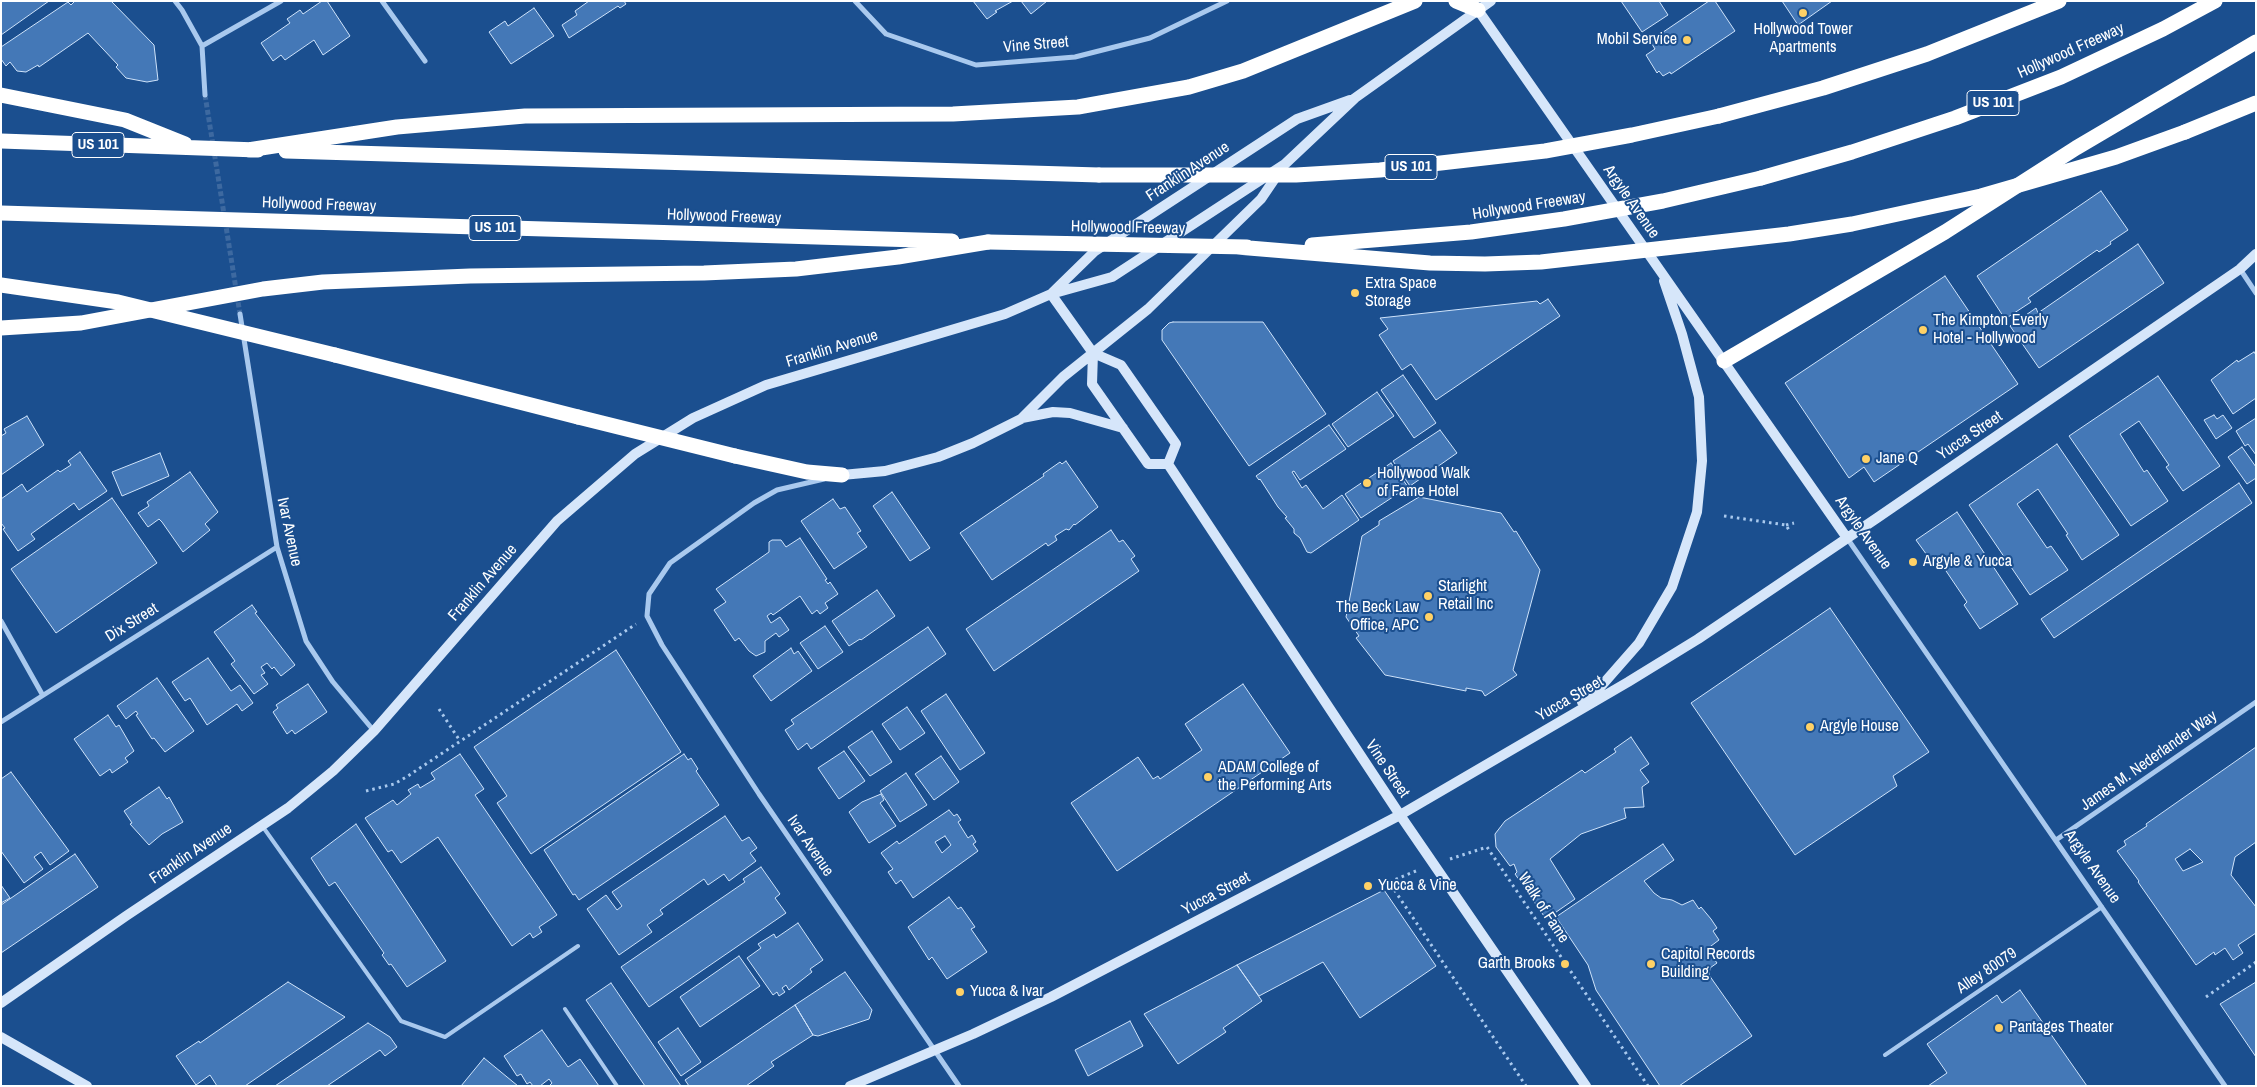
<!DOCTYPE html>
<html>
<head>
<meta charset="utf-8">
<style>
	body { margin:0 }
	#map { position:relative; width:2257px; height:1087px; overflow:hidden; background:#1b4f8f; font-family:"Archivo Narrow",sans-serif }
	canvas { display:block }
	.frame { position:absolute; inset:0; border:2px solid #fff; pointer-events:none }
</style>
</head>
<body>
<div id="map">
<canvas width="2257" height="1087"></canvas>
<div class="frame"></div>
</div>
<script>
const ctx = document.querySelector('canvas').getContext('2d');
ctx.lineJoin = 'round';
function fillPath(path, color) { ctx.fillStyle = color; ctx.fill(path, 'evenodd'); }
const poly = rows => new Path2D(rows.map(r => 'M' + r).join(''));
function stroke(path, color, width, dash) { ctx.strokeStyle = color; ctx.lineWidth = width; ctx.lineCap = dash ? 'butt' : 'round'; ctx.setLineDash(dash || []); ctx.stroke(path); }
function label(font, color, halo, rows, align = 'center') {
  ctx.font = font + ' "Archivo Narrow",sans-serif'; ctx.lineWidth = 4; ctx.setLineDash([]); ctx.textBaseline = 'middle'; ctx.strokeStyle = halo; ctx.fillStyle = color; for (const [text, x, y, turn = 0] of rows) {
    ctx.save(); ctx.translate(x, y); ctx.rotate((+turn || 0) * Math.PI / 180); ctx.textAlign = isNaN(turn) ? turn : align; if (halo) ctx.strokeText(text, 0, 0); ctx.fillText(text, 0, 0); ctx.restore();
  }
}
const building = poly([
	[1,1,49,1,1,35,1,1],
	[75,1,111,1,154,45,158,80,147,82,126,78,116,67,118,65,88,33,39,67,38,65,26,72,17,71,10,62,6,66,1,59,1,47,68,2,71,5,75,1],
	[322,1,327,1,350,36,323,55,314,40,285,60,281,55,273,61,261,43,290,23,287,19,300,10,303,14,322,1],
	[589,1,624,1,626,4,620,8,618,6,569,38,562,25,577,15,575,11,589,1],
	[973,1,1013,1,995,11,997,12,987,19,973,1],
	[1021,1,1047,1,1031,14,1021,1],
	[1621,1,1659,1,1668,15,1642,32,1621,1],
	[1709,1,1715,1,1735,31,1671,74,1670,72,1663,76,1659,71,1657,73,1646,55,1655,49,1650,41,1709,1],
	[1782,1,1832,1,1798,25,1782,1],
	[534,8,554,36,511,64,489,32,505,21,508,26,534,8],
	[2101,191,2128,230,2110,242,2111,244,2099,252,2097,250,2028,298,2031,302,2005,319,1977,276,2101,191],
	[2138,244,2164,283,2039,368,2010,326,2036,308,2038,313,2138,244],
	[1945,276,2018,384,1874,482,1864,467,1849,478,1785,383,1945,276],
	[1548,299,1560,316,1436,400,1411,364,1402,370,1379,335,1388,329,1380,318,1537,301,1540,304,1548,299],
	[1173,322,1263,322,1326,414,1249,466,1162,340,1162,330,1169,323,1173,322],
	[2254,352,2256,355,2256,398,2233,414,2211,380,2237,360,2238,362,2254,352],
	[1403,375,1436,423,1414,438,1381,390,1403,375],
	[2158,376,2220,466,2183,491,2166,467,2169,465,2139,421,2120,434,2144,472,2147,470,2168,501,2131,526,2069,436,2158,376],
	[1377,392,1394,416,1348,447,1332,424,1377,392],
	[2214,415,2217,419,2223,415,2232,428,2216,439,2204,420,2214,415],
	[27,416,44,445,1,475,1,436,6,433,4,429,27,416],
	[2256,418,2256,455,2248,444,2245,446,2236,431,2256,418],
	[1329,425,1346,449,1300,480,1294,471,1292,472,1302,488,1306,485,1323,509,1342,495,1359,520,1311,553,1307,552,1300,538,1294,533,1294,529,1285,518,1287,517,1278,507,1260,479,1259,480,1256,476,1329,425],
	[1440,430,1457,453,1410,486,1393,461,1440,430],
	[2057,444,2119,535,2082,560,2066,535,2068,534,2038,489,2017,504,2047,548,2051,546,2068,570,2030,595,1969,505,2057,444],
	[2242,447,2256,467,2256,478,2247,484,2228,457,2242,447],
	[80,452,107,491,79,510,74,503,31,534,35,539,18,551,3,529,5,528,1,523,1,499,22,484,27,492,58,470,60,472,71,465,68,461,80,452],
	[160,453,169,476,122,496,112,472,160,453],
	[1066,461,1098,507,1075,525,1074,524,1069,530,1066,529,1055,536,1057,540,1048,546,1046,543,992,580,960,533,1044,476,1043,474,1060,462,1062,464,1066,461],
	[1391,463,1408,487,1361,518,1345,494,1391,463],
	[190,472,218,512,205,524,210,530,183,552,162,522,159,519,148,527,138,513,149,506,147,502,190,472],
	[2239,483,2252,503,2054,638,2041,619,2239,483],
	[892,492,930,548,910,561,873,506,892,492],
	[1419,497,1501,513,1514,532,1516,531,1540,570,1513,670,1517,675,1485,696,1482,691,1466,688,1466,691,1385,675,1356,638,1359,636,1346,617,1362,536,1379,525,1379,521,1419,497],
	[112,498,157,563,56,633,11,569,112,498],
	[833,499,840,509,845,507,861,531,857,533,867,547,834,569,801,521,833,499],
	[1957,512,2018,604,1980,629,1964,605,1967,602,1942,565,1937,569,1916,540,1957,512],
	[1111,530,1119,542,1123,540,1135,556,1131,559,1139,571,994,671,966,629,1111,530],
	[800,538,827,579,825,580,828,584,830,582,838,594,825,603,828,608,820,614,817,610,812,614,800,596,773,615,771,613,767,616,771,623,780,617,789,630,779,637,776,633,765,641,765,652,756,656,749,651,739,638,735,641,714,610,726,602,716,589,769,552,769,542,772,540,781,540,786,547,800,538],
	[877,590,895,616,861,640,860,639,849,646,832,621,877,590],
	[252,605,257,612,255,613,295,665,281,676,274,667,272,669,267,663,261,667,265,673,261,675,268,684,254,694,231,664,235,661,214,632,252,605],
	[1830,608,1929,752,1893,776,1897,786,1795,855,1691,703,1830,608],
	[825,626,843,652,818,669,800,643,825,626],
	[928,627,946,654,811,749,807,743,798,750,785,730,794,724,791,720,928,627],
	[791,648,794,654,798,651,812,671,771,701,753,676,791,648],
	[616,650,681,752,531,854,497,803,507,796,474,747,616,650],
	[208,658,231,691,240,685,253,703,242,711,237,704,207,725,190,698,185,701,172,682,208,658],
	[157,678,194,731,165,752,154,738,152,739,136,715,138,714,136,711,126,719,117,706,157,678],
	[308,684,327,712,295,734,292,730,287,734,273,712,278,708,276,705,308,684],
	[1243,684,1290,753,1117,871,1071,803,1138,757,1153,779,1158,776,1160,779,1202,750,1185,724,1243,684],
	[946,694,985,753,960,770,921,711,946,694],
	[907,707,925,733,900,750,882,724,907,707],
	[108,715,116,727,119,725,134,751,125,758,128,762,112,773,110,769,100,776,74,739,108,715],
	[872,731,892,762,870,776,848,747,872,731],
	[1631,737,1649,764,1640,770,1649,782,1642,787,1644,807,1624,808,1626,818,1581,834,1550,859,1575,899,1546,919,1515,874,1517,872,1514,864,1510,866,1496,847,1495,834,1505,821,1582,770,1585,773,1616,752,1614,749,1631,737],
	[2256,747,2256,842,2235,857,2231,875,2256,907,2256,933,2238,945,2243,953,2233,960,2225,948,2215,955,2214,952,2196,965,2138,882,2139,881,2117,851,2126,845,2124,841,2147,826,2146,824,2256,747],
	[2190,849,2203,862,2183,871,2175,859,2190,849],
	[844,751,865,781,839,799,818,768,844,751],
	[460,754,484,789,475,795,557,915,539,927,542,932,533,938,530,933,512,946,438,837,401,863,392,850,388,852,365,818,393,800,397,805,411,794,408,790,418,784,420,788,435,779,431,773,460,754],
	[684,754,688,760,691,758,698,769,696,771,719,805,579,900,575,894,573,895,544,850,684,754],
	[941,756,959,782,934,800,915,774,941,756],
	[11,772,69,851,50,865,41,852,34,857,43,869,24,883,1,851,1,779,11,772],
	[906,773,927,805,900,822,880,791,906,773],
	[159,787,167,799,169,797,183,822,162,834,149,845,130,824,132,823,124,811,159,787],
	[881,794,884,800,880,803,896,826,869,843,849,812,862,802,881,794],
	[949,810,954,816,957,814,961,820,958,822,968,838,972,835,976,842,973,844,978,851,913,898,901,880,896,884,888,872,893,869,881,853,897,841,899,844,949,810],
	[945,836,951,845,942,853,935,842,945,836],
	[725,816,742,841,749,837,757,848,750,853,756,861,729,881,724,874,708,885,704,879,660,910,663,914,647,925,652,932,619,955,587,909,606,895,617,910,622,906,612,892,725,816],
	[356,824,446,961,407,987,391,964,389,965,382,955,384,953,335,882,329,886,311,858,356,824],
	[1663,844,1674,860,1644,881,1654,893,1661,898,1672,900,1682,905,1693,900,1699,909,1701,907,1711,919,1717,928,1713,931,1719,940,1707,949,1717,963,1710,968,1709,975,1752,1036,1679,1086,1660,1086,1596,990,1588,965,1556,917,1663,844],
	[75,854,98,887,1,953,1,905,75,854],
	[761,867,780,894,775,898,786,913,649,1007,621,967,745,882,743,879,761,867],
	[1,885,10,898,1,903,1,885],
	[1384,890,1436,966,1360,1018,1323,962,1259,996,1237,965,1384,890],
	[949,897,958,909,961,907,975,927,971,929,987,952,947,979,932,957,929,960,908,927,949,897],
	[798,923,823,960,810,969,812,972,789,990,786,985,782,988,785,992,779,996,777,992,773,995,747,958,761,948,758,944,774,934,776,938,798,923],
	[739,956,760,986,700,1027,680,997,739,956],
	[1237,965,1262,1001,1223,1028,1226,1032,1178,1064,1144,1014,1237,965],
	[845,972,872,1010,869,1019,818,1036,813,1035,795,1005,845,972],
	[288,982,345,1017,245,1086,217,1086,210,1075,196,1085,176,1056,199,1041,200,1043,288,982],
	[2256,982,2256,1057,2220,1004,2256,982],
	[611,983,681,1086,645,1086,586,1000,611,983],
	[2020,990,2087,1086,1928,1086,1947,1073,1927,1044,1997,995,2002,1003,2020,990],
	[795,1005,813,1035,771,1062,774,1066,746,1086,689,1086,685,1080,795,1005],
	[1130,1021,1143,1046,1088,1076,1075,1050,1130,1021],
	[368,1023,390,1037,397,1047,385,1056,380,1050,327,1086,275,1086,368,1023],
	[678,1028,701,1062,681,1076,658,1042,678,1028],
	[542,1030,568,1067,580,1059,599,1086,549,1086,552,1083,549,1079,540,1086,533,1086,530,1082,527,1084,521,1074,517,1076,504,1056,542,1030],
	[484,1058,518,1086,461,1086,484,1058]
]);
fillPath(building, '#4478b7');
stroke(building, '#cfe3fa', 1);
stroke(poly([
	[205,95,240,314]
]), '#3d69a0', 5, [5, 2.5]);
stroke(poly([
	[1724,516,1786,525,1790,532],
	[1786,525,1794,523],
	[439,709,460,741],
	[366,791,394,784,408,776,636,624],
	[1450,859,1487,847,1648,1086],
	[1416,871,1389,882,1526,1086],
	[2206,997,2256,962]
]), '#a9c9ee', 3, [2.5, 4]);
stroke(poly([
	[263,827,401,1021,445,1037,578,946],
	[565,1009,617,1086],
	[1885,1055,2102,907]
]), '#a9c9ee', 4);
stroke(poly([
	[175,1,182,10,202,46,205,95],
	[382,1,425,61],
	[855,1,886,34,976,65,1075,57,1150,38,1227,1],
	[202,46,281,1],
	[2240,269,2256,293],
	[240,314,277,547,306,641,333,682,374,731],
	[824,479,777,490,754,503,670,563,649,594,647,616,662,645,759,794,959,1086],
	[1847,538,2225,1086],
	[1,621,42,694],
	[1,722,277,547],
	[2056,840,2256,702]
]), '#a9c9ee', 5);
stroke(poly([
	[1478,10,1847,538],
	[1052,293,1095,251,1297,119,1350,100],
	[1051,294,1093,353,1121,365,1176,444,1168,464],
	[1093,353,1092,384,1148,464,1168,464],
	[1022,418,1053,412,1070,413,1123,428],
	[1168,464,1400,815,1586,1086],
	[842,475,885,471,938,457,973,443,1021,419,1063,377,1148,309,1261,199,1280,171],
	[1582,702,1596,692,1639,643,1672,587,1697,512,1702,461,1699,397,1682,334,1664,281],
	[1,1003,126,916,288,808,333,771,374,731,557,521,635,454,693,418,766,385,1005,314,1051,294,1112,277,1285,164,1355,98,1491,1],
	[1,1037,87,1086],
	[850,1086,973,1034,1051,997,1400,815,1628,682,1698,639,1877,518,2240,269,2256,254]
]), '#d6e6fa', 10);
stroke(poly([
	[1456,1,1478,10],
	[1,95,125,120,185,144],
	[1719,116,1823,88,1927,54,2059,1],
	[2185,132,2256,103],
	[1,141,258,150],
	[248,150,397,127,525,116,953,114,1078,107,1189,87,1243,71,1415,1],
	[286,151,1099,175],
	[1761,178,1852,152,1955,118,2061,77,2163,29,2215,1],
	[1,213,952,241],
	[1,328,81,323,263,289,323,282,470,276,704,273,796,269,898,257,988,242],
	[335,355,578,417],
	[1724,361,1945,232,2076,148,2256,42],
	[735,456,807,472,842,475]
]), '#fff', 15);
stroke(poly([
	[1099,175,1296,175,1380,170,1545,151,1632,135,1719,116],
	[988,242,1247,247],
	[1312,245,1471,232,1564,219,1663,201,1761,178],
	[1237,247,1430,263,1485,264,1541,262,1789,234,1852,224,1981,196,2116,157,2185,132],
	[1,285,118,302,335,355],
	[578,417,735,456]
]), '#fff', 15);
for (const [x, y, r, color] of [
	[1803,13,5,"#ffd166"],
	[1687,40,5,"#ffd166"],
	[1355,293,5,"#ffd166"],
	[1923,330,5,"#ffd166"],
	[1866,459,5,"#ffd166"],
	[1367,483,5,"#ffd166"],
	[1913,562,5,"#ffd166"],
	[1428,596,5,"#ffd166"],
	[1429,617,5,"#ffd166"],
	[1810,727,5,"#ffd166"],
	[1208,777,5,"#ffd166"],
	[1368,886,5,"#ffd166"],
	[1565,964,5,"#ffd166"],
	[1651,964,5,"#ffd166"],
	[960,992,5,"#ffd166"],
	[1999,1028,5,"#ffd166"]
]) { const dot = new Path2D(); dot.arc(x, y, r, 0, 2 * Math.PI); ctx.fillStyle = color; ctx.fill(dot); stroke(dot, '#1b4f8f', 2); }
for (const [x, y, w] of [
	[1993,103,52],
	[98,145,52],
	[1411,167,52],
	[495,228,52]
]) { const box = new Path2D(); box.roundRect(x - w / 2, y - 12.5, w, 25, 4); ctx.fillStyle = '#1b4f8f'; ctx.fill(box); stroke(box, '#fff', 1); }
label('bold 15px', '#fff', null, [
	["US 101",1993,103],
	["US 101",98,145],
	["US 101",1411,167],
	["US 101",495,228]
]);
label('16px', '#fff', '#1b4f8f', [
	["Hollywood Tower",1803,30,"center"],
	["Apartments",1803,48,"center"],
	["Mobil Service",1677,40,"right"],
	["Extra Space",1365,284],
	["Storage",1365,302],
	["The Kimpton Everly",1933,321],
	["Hotel - Hollywood",1933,339],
	["Jane Q",1876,459],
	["Hollywood Walk",1377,474],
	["of Fame Hotel",1377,492],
	["Argyle & Yucca",1923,562],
	["Starlight",1438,587],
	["Retail Inc",1438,605],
	["The Beck Law",1419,608,"right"],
	["Office, APC",1419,626,"right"],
	["Argyle House",1820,727],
	["ADAM College of",1218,768],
	["the Performing Arts",1218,786],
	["Yucca & Vine",1378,886],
	["Capitol Records",1661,955],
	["Building",1661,973],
	["Garth Brooks",1555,964,"right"],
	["Yucca & Ivar",970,992],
	["Pantages Theater",2009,1028]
], 'left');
label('16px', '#fff', '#1b4f8f', [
	["Vine Street",1036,45,-5],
	["Hollywood Freeway",2071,51,-24],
	["Franklin Avenue",1188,172,-33],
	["Argyle Avenue",1631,202,55],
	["Hollywood Freeway",319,205,2],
	["Hollywood Freeway",1529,206,-9],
	["Hollywood Freeway",724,217,2],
	["Hollywood Freeway",1128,228,1],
	["Franklin Avenue",832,349,-17],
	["Yucca Street",1970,436,-34],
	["Ivar Avenue",289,532,78],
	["Argyle Avenue",1863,533,55],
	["Franklin Avenue",483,583,-49],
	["Dix Street",132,623,-32],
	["Yucca Street",1570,699,-30],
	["James M. Nederlander Way",2149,761,-35],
	["Vine Street",1387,769,56],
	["Ivar Avenue",810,846,56],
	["Franklin Avenue",191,854,-34],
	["Argyle Avenue",2092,867,55],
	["Yucca Street",1216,894,-28],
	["Walk of Fame",1543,908,57],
	["Alley 80079",1987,971,-34]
]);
</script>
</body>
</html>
